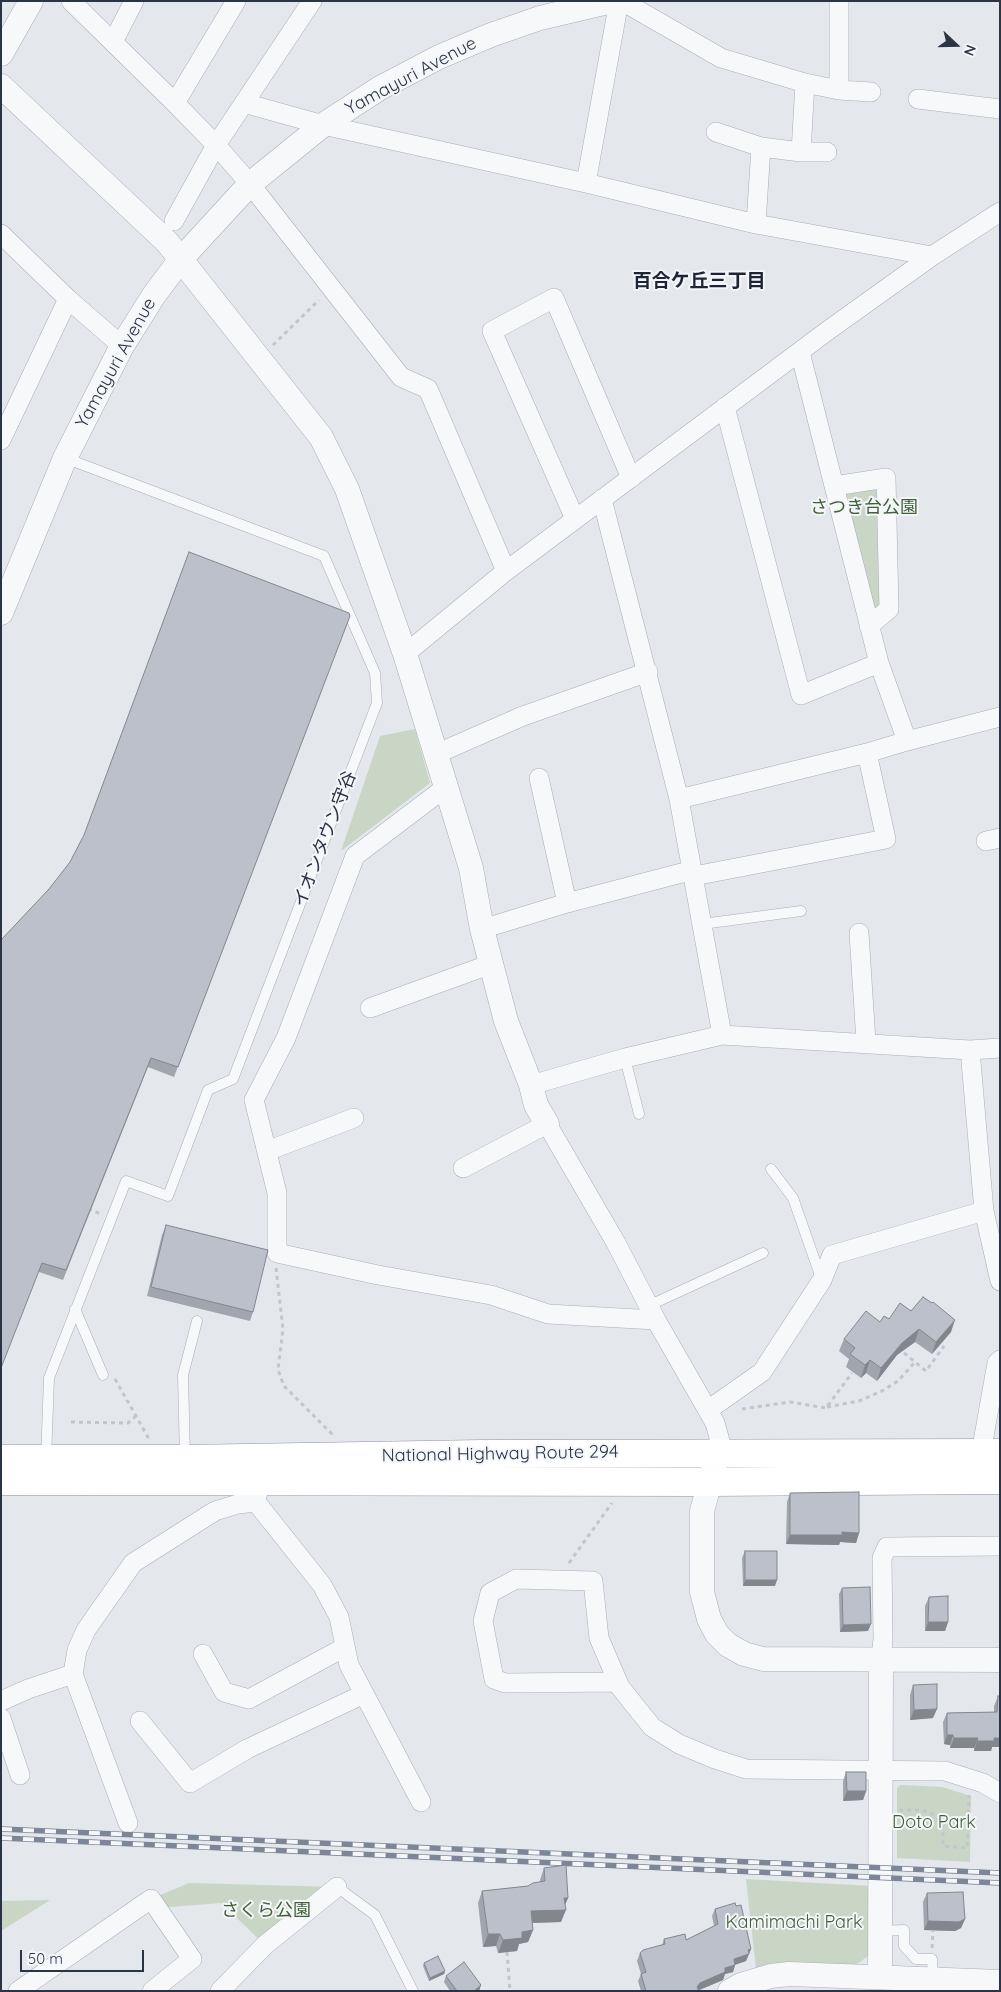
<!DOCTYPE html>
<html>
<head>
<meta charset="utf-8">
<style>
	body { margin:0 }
	#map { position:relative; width:1001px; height:1992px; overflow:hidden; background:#e4e7ec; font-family:Quicksand,sans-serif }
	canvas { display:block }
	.frame { position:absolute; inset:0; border:2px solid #2b3445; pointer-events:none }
	.north { position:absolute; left:931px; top:20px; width:50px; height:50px; -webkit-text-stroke:4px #f4f6f9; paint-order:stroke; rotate:111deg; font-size:14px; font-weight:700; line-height:20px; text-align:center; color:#2b3445 }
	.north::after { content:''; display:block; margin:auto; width:18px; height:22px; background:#2b3445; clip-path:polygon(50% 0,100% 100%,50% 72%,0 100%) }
	.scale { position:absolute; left:20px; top:1950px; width:124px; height:22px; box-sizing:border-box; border:2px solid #2b3445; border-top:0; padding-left:6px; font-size:15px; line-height:18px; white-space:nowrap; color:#2b3445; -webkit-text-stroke:4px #f4f6f9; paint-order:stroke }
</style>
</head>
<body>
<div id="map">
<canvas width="1001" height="1992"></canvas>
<div class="frame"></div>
<div class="north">N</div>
<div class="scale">50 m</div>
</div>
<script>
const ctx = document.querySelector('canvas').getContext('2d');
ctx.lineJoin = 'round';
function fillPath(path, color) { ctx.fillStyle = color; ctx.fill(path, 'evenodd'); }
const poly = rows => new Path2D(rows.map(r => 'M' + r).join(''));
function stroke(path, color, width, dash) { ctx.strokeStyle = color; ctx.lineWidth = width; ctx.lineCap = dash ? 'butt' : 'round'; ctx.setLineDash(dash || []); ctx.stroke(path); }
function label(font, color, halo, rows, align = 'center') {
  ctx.font = font + ' Quicksand,"Noto Sans JP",sans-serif'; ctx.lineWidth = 4; ctx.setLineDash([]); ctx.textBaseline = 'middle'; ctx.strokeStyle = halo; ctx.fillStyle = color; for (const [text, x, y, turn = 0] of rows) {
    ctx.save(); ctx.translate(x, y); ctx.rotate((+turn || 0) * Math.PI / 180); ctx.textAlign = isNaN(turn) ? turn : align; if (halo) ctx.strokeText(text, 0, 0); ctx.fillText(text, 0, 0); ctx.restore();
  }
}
fillPath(poly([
	[886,478,889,609,869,626,834,486],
	[415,729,430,783,341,851,380,736],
	[901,1785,942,1787,971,1796,970,1862,897,1858,897,1788],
	[746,1879,872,1886,872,1953,856,1965,756,1969],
	[189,1883,337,1887,265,1945,221,1903,157,1908,151,1899],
	[50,1900,1,1931,1,1901]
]), '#c9d6c5');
const service = poly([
	[702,924,801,911],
	[625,1058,639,1114],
	[771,1169,793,1198,821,1278],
	[648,1306,763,1253],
	[75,1309,103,1375],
	[185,1458,183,1375,197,1321],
	[46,1459,49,1378,126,1181,168,1196,208,1090,233,1079,377,703,375,673,324,556,65,458],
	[337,1887,375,1915,413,1991],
	[881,1931,904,1930,904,1946,916,1959,932,1959,933,1980]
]);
const minor = poly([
	[71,1,175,103,216,145,250,184,401,377,428,389,506,571],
	[622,1,721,58,805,83,839,90,871,92],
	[113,42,134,1],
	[839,90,839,1],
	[918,99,1000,109],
	[175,103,236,1],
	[244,103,323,125,586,183,756,224,932,256],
	[716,132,761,147,756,224],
	[761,147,801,152,805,83],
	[801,152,827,152],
	[586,183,619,1],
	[174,221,216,145,312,1],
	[1,234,68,299,122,346],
	[800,352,879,663,907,741],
	[725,407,801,695,879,663],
	[1,440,68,299],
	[834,486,886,478,889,609,869,626],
	[602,499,679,799,722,1035],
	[575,519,492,331,554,298,631,478],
	[405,654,506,571,830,329,932,256,1000,212],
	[436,754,523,716,648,672],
	[539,778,567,903],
	[446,787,355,856,286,1038,254,1100,277,1193,277,1253,378,1275,491,1295,548,1314,656,1320],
	[679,799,867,753,907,741,1000,717],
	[986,841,1000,838],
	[694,876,886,839,867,753],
	[482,929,567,903,693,870],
	[859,933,866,1042],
	[370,1008,491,964],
	[970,1050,984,1211,1000,1281],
	[531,1085,625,1058,722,1035,970,1050,1000,1048],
	[267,1151,354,1118],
	[463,1168,547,1124,616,1243,656,1320,715,1423,720,1441,718,1453],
	[708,1410,762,1372,822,1280,832,1255,984,1211],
	[981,1453,997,1363,1000,1360],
	[258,1491,256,1502,322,1585,339,1617,349,1665,421,1802],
	[203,1654,224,1692,249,1699,345,1647],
	[881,1660,883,1639,882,1558,887,1547,1000,1546],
	[618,1682,505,1683,494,1679,483,1621,490,1593,516,1579,593,1581,599,1638,620,1687,652,1727,679,1744,715,1759,746,1769,945,1771,983,1783,1000,1793],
	[1,1701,28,1689,73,1674],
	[1,1718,20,1775],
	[140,1721,190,1783,247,1749,364,1694],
	[128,1823,73,1674,77,1650,86,1630,133,1563,215,1511,238,1504,256,1502],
	[18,1991,151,1899,192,1959,152,1991],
	[220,1991,265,1945,337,1887]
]);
const tertiary = poly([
	[1,54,31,1],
	[1,86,167,242,321,437,347,489,405,654,471,868,482,929,506,1021,531,1085,536,1105,547,1124],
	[1,613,65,458,122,346,154,295,181,259,250,184,323,125,380,88,439,57,491,35,540,18,612,1],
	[718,1453,702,1511,702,1592,709,1619,717,1634,728,1645,744,1654,763,1659,1000,1660],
	[880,1977,881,1660],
	[730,1991,741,1985,771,1976,789,1974,1000,1982]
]);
const trunk = poly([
	[1,1459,185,1459,481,1454,1000,1453],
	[1,1481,708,1482,1000,1480]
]);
stroke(service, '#a9aeb7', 11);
stroke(minor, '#a9aeb7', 20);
stroke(tertiary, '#a9aeb7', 25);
stroke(trunk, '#8b94a3', 29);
stroke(poly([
	[273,345,319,300],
	[88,1209,101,1214],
	[276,1268,283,1329,278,1370,284,1386,333,1435],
	[904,1353,926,1371,944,1346],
	[115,1379,149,1439],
	[827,1407,859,1401,882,1391,898,1381,914,1363],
	[742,1409,790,1402,826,1408,852,1373],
	[71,1422,128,1423,136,1416],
	[569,1563,612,1503],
	[899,1810,921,1810,931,1813,938,1819,943,1830,943,1846,967,1848,969,1795],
	[932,1948,933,1931],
	[507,1952,510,1991]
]), '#c2c5cb', 3, [4, 4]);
stroke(service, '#f7f8fa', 10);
stroke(minor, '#f7f8fa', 19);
stroke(tertiary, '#f7f8fa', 24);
stroke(trunk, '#fff', 28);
const rail = poly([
	[1,1829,1000,1873],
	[1,1838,1000,1883]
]);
stroke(rail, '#7d8696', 5.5);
stroke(rail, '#f4f6f9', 4, [11]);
fillPath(poly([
	[349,613,174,1077,148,1067,63,1280,39,1272,1,940],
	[166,1225,253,1312,250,1321,147,1296,162,1235],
	[911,1311,951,1332,932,1354,915,1342,897,1355,877,1381,866,1373,861,1378,846,1367,849,1359,839,1351,844,1339,880,1322],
	[790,1493,859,1533,856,1543,840,1542,839,1545,786,1544,787,1502],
	[745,1551,775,1586,743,1586,742,1558],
	[842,1588,868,1631,840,1632,839,1594],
	[929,1597,948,1622,945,1631,925,1631,925,1606],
	[913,1685,933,1718,910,1720,910,1695],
	[998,1696,1000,1696,992,1747,991,1751,974,1751,974,1748,950,1748,950,1745,944,1744,943,1722,947,1713,994,1712,994,1706],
	[846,1772,866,1791,863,1800,843,1801,843,1781],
	[544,1868,568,1898,565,1904,561,1922,532,1923,533,1930,528,1942,519,1944,517,1951,498,1953,496,1946,483,1947,478,1903,482,1891,528,1886,540,1882,540,1880],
	[927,1893,965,1919,961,1928,955,1931,924,1930,923,1902],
	[715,1909,751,1949,746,1961,735,1965,733,1972,725,1974,723,1980,699,1990,699,1991,641,1991,638,1981,641,1974,637,1961,640,1953,662,1945,664,1939,686,1940,714,1926,712,1916],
	[424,1963,445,1971,444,1974,429,1981,423,1966],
	[446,1976,481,1985,479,1991,450,1991,444,1982]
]), '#a1a5ae');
fillPath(poly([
	[955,1320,951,1332,932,1354,936,1342],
	[919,1329,915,1342,897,1355,877,1381,881,1368,902,1343],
	[870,1360,866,1373,861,1378,865,1365],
	[842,1532,859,1533,856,1543,840,1542,839,1545,786,1544,790,1535],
	[745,1580,777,1580,775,1586,743,1586],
	[928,1622,948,1622,945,1631,925,1631],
	[871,1624,868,1631,840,1632,843,1625],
	[937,1709,933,1718,910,1720,914,1710],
	[947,1735,953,1735,950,1745,944,1744],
	[954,1738,978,1738,974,1748,950,1748],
	[994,1738,1000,1738,1000,1747,992,1747,991,1751,974,1751,977,1741],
	[847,1791,866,1791,863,1800,843,1801],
	[564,1898,568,1898,563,1910,566,1910,561,1922,527,1923,531,1911],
	[965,1919,961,1928,955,1931,924,1930,928,1921],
	[533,1930,528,1942,519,1944,517,1951,498,1953,503,1940,522,1932],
	[488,1934,500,1934,496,1946,483,1947],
	[751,1949,746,1961,731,1966,734,1959,748,1950],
	[735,1965,733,1972,725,1974,723,1980,697,1991,697,1987,700,1983,725,1968],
	[445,1971,444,1974,429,1981,430,1978],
	[481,1985,479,1991,474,1991]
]), '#83868d');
const building = poly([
	[189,552,349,613,350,616,178,1067,151,1058,66,1270,42,1263,1,1368,1,940,49,889,70,862,84,835,189,552],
	[166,1225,268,1250,253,1312,151,1287,166,1225],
	[923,1297,932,1303,933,1302,955,1320,936,1342,919,1329,902,1343,881,1368,870,1360,865,1365,850,1354,855,1348,844,1339,866,1311,880,1322,884,1316,889,1319,900,1303,911,1311,923,1297],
	[859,1492,859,1533,842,1532,842,1535,790,1535,790,1493,859,1492],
	[745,1551,777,1551,777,1580,745,1580,745,1551],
	[870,1587,871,1624,843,1625,842,1588,870,1587],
	[948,1596,948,1622,928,1622,929,1597,948,1596],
	[937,1684,937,1709,914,1710,913,1685,937,1684],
	[998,1696,1000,1696,1000,1738,994,1738,994,1741,977,1741,978,1738,954,1738,953,1735,947,1735,947,1713,997,1712,998,1696],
	[846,1772,866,1772,866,1791,847,1791,846,1772],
	[566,1865,568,1898,564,1898,566,1910,531,1911,533,1930,522,1932,522,1938,503,1940,500,1934,488,1934,482,1891,528,1886,533,1883,545,1881,544,1868,566,1865],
	[963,1892,965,1919,959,1922,928,1921,927,1893,963,1892],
	[735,1903,736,1906,741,1905,751,1949,748,1950,749,1954,734,1959,735,1965,725,1968,725,1972,700,1983,697,1987,699,1991,646,1991,641,1974,646,1972,640,1953,643,1950,665,1944,664,1939,685,1934,686,1940,718,1924,715,1909,735,1903],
	[438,1956,445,1971,430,1978,424,1963,438,1956],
	[464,1962,481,1985,474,1991,457,1991,446,1976,464,1962]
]);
fillPath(building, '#bbc0ca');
stroke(building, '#83868d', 1);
label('18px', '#2b3445', '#f4f6f9', [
	["Yamayuri Avenue",411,76,-28],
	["Yamayuri Avenue",116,363,-61],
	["イオンタウン守谷",325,839,-69],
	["National Highway Route 294",500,1454,-1]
]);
label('18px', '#3f6138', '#f4f6f9', [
	["さつき台公園",864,508],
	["Doto Park",934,1823],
	["さくら公園",266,1911],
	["Kamimachi Park",794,1923]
]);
label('bold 19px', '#1d2536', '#f4f6f9', [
	["百合ケ丘三丁目",699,281]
]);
</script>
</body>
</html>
